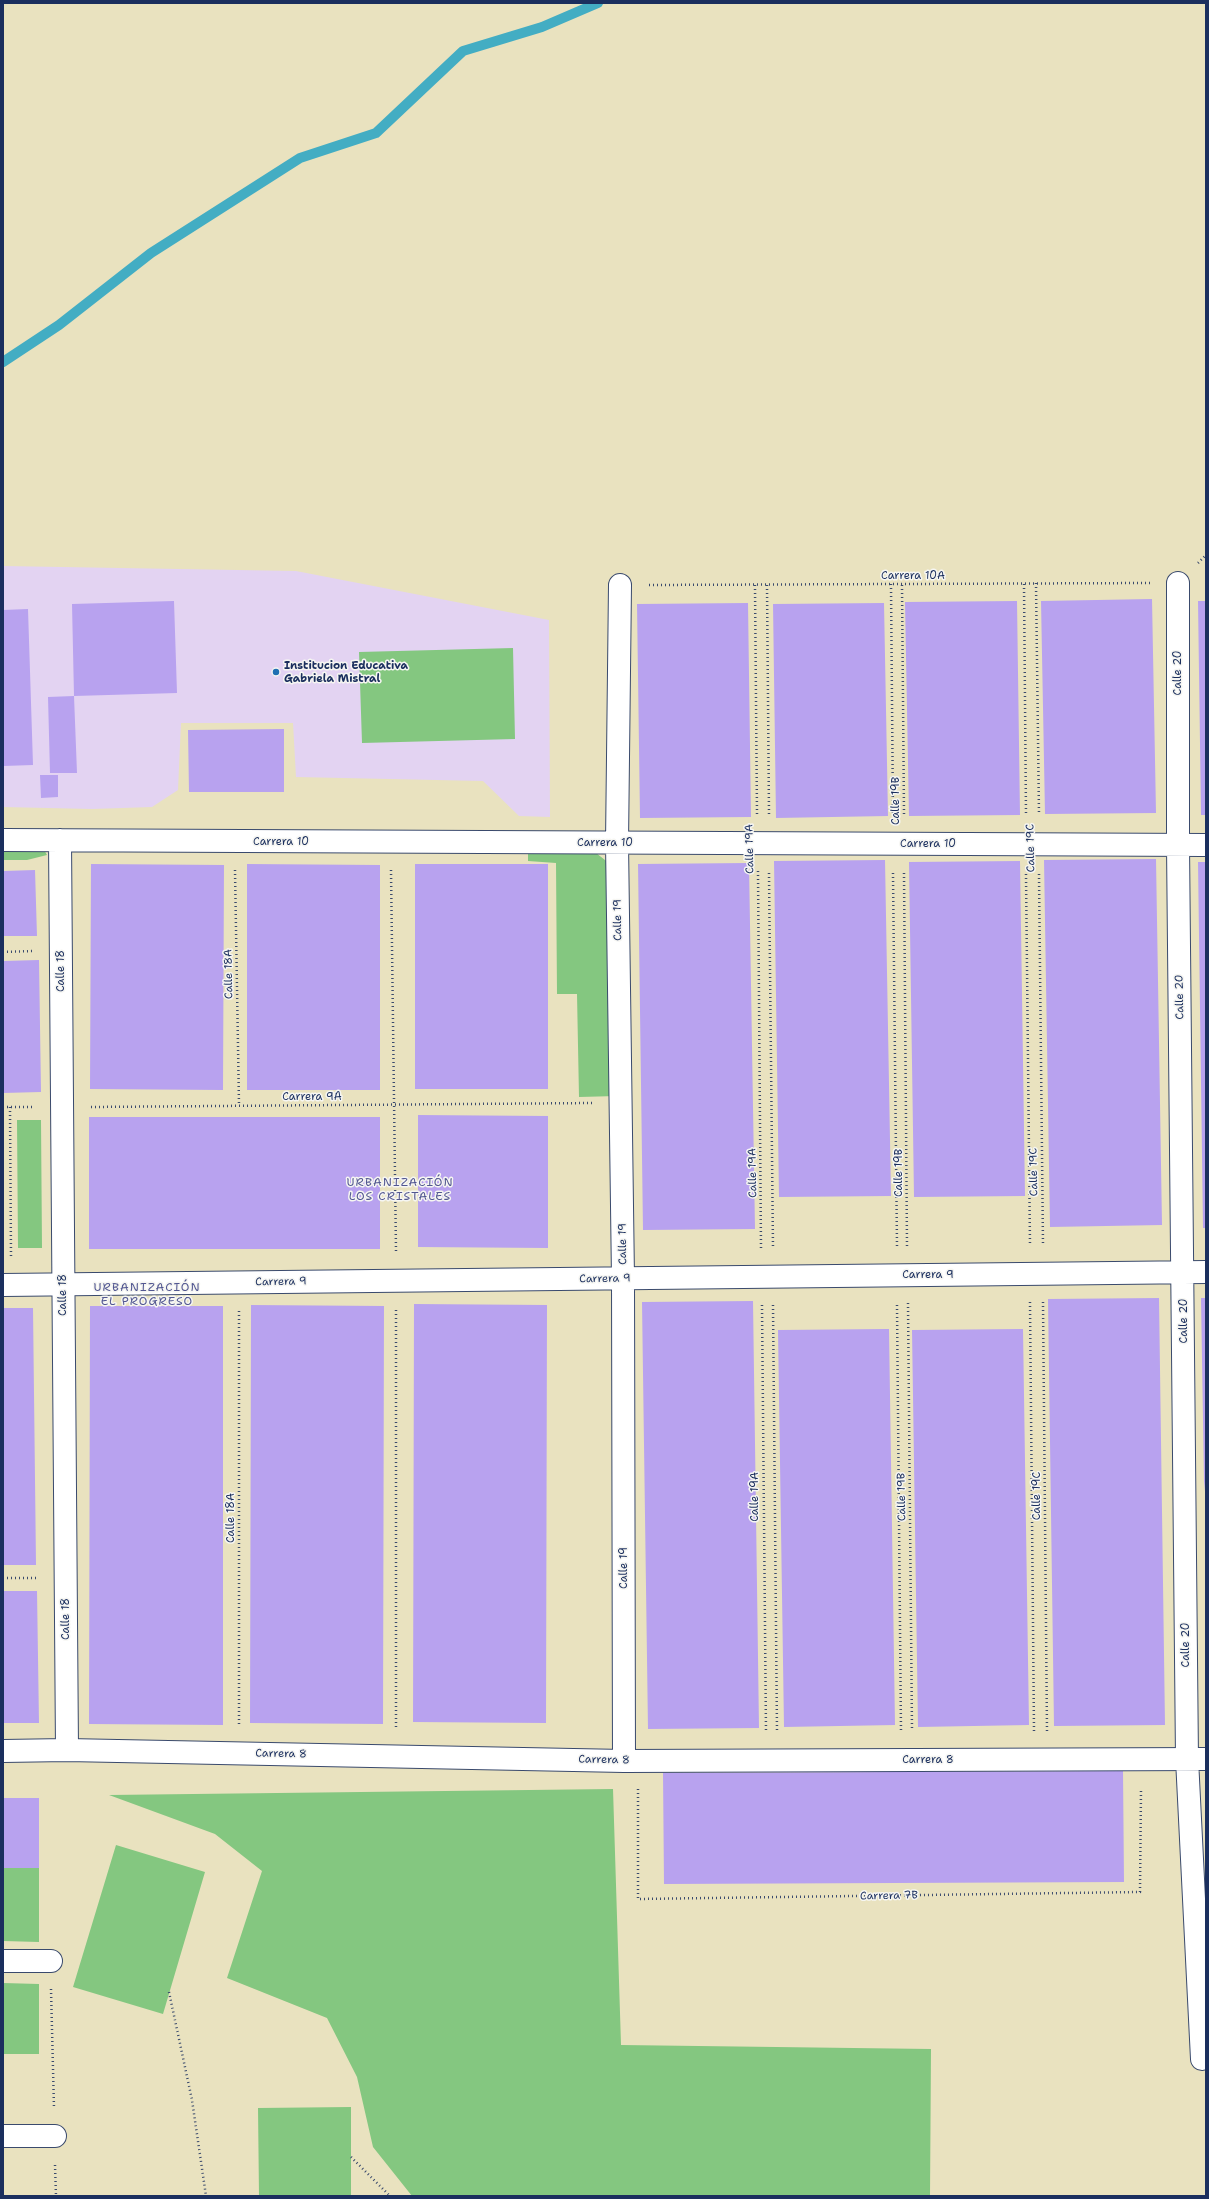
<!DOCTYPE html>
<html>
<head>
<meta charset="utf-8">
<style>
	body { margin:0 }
	#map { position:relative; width:1209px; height:2199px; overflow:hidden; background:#e9e2bf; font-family:"Shantell Sans",sans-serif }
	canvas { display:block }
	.frame { position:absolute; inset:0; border:4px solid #1b2f5e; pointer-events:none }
</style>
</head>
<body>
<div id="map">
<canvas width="1209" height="2199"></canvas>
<div class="frame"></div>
</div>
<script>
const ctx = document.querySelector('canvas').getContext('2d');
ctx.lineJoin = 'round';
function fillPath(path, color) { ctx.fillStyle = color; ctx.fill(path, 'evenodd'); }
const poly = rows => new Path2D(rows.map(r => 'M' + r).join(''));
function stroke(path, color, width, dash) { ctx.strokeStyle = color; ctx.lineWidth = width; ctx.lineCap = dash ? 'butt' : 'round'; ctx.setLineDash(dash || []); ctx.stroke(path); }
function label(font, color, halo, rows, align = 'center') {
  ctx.font = font + ' "Shantell Sans",sans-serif'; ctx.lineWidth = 3; ctx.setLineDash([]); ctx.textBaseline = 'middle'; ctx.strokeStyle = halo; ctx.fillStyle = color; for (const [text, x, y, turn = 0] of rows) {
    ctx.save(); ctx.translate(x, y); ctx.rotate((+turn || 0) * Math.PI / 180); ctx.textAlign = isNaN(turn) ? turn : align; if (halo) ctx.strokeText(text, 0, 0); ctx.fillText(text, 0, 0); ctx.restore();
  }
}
fillPath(poly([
	[3,566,296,571,549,620,550,817,519,816,483,781,296,777,293,723,181,723,178,790,152,807,92,809,3,807]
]), '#e3d3f2');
fillPath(poly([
	[513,648,515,739,362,743,359,652],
	[3,848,43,848,47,855,27,860,3,860],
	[528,851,596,853,614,867,617,1096,579,1097,577,994,557,994,556,863,528,861],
	[17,1120,41,1120,42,1248,18,1248],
	[613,1789,621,2045,931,2049,930,2196,412,2196,373,2147,357,2077,327,2018,227,1978,262,1871,215,1834,109,1795],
	[116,1845,205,1872,163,2014,73,1987],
	[3,1868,39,1868,39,1942,3,1941],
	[3,1983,39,1984,39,2054,3,2054],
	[351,2107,351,2196,259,2196,258,2108]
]), '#84c780');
stroke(poly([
	[3,362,59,325,151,253,300,158,376,133,463,51,542,27,598,3]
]), '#43adc3', 10);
fillPath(poly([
	[1152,599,1156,813,1045,814,1041,601],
	[174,601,177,693,74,696,72,604],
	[1017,601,1020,815,909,816,905,602],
	[1198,601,1206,601,1206,815,1201,815],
	[748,603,751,817,640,818,637,604],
	[884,603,888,816,776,818,773,604],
	[28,609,33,765,3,766,3,610],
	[74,696,77,773,50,773,48,697],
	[284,729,284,792,189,792,188,730],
	[40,775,58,775,58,797,41,798],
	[1156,859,1162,1225,1050,1227,1044,860],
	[885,860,891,1196,779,1197,774,861],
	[1020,861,1025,1196,914,1197,909,862],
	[1198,862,1206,862,1206,1228,1203,1228],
	[749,863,755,1229,643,1230,638,864],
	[91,864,224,865,223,1090,90,1089],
	[247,864,380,865,380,1090,247,1090],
	[415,864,548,864,548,1089,415,1089],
	[35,870,37,936,3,936,3,871],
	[39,960,41,1092,3,1093,3,961],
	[418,1115,548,1116,548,1248,418,1247],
	[89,1117,380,1117,380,1249,89,1249],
	[1159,1298,1165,1725,1054,1726,1048,1299],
	[1201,1298,1206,1298,1206,1502,1204,1481],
	[753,1301,759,1728,648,1729,642,1302],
	[414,1304,547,1305,546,1723,413,1722],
	[251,1305,384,1306,383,1724,250,1723],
	[90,1306,223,1306,223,1725,89,1724],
	[3,1308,33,1308,36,1565,3,1565],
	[889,1329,895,1725,784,1727,778,1330],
	[1023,1329,1029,1725,918,1727,912,1330],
	[3,1591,37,1591,39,1723,3,1723],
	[1123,1771,1124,1882,664,1884,663,1773],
	[3,1798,39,1798,39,1868,3,1868]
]), '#b8a2ef');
const street = poly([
	[1178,583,1178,845,1187,1759,1202,2059],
	[620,585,617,843,623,1278,624,1761],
	[3,840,1206,845],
	[60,840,67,1750],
	[3,1285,1206,1272],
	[3,1751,67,1750,624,1761,1206,1759],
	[3,1961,51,1961],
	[3,2136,55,2136]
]);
stroke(street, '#3a4a6d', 24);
stroke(poly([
	[1198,563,1206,555],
	[1036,583,1039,815],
	[891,584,893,816],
	[1024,584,1026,815],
	[649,585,1150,583],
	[755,585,757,814],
	[767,585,769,814],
	[902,585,904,814],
	[235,870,239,1105],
	[391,870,396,1251],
	[758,871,761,1248],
	[769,873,773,1248],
	[893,873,897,1246],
	[904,873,907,1246],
	[1026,874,1030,1245],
	[1039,874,1043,1245],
	[3,952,32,951],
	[3,1107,32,1107],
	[10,1107,11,1256],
	[91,1107,592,1103],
	[1030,1302,1034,1731],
	[1043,1302,1047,1731],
	[908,1303,912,1730],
	[762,1305,766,1732],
	[773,1305,777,1732],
	[897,1305,901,1732],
	[396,1310,396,1727],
	[239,1311,239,1724],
	[3,1578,36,1578],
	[638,1789,638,1899,1140,1892,1141,1789],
	[51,1989,54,2108],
	[169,1992,192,2100,206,2196],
	[351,2157,390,2196],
	[55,2165,56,2196]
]), '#3a4a6d', 2.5, [1, 3]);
stroke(street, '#fff', 22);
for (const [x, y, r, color] of [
	[276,672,4,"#1f6fb2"]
]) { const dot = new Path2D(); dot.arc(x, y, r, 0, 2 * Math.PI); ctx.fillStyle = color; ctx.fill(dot); stroke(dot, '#f6f6f2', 1.5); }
label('11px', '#1b2f5e', '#f6f6f2', [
	["Carrera 10A",913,576],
	["Calle 20",1178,673,-90],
	["Calle 19B",896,801,-90],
	["Carrera 10",281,842],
	["Carrera 10",605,843],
	["Carrera 10",928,844],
	["Calle 19C",1031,848,-91],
	["Calle 19A",750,849,-91],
	["Calle 19",618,920,-91],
	["Calle 18",61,971,-90],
	["Calle 18A",229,974,-91],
	["Calle 20",1180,997,-91],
	["Carrera 9A",312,1097],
	["Calle 19C",1034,1172,-91],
	["Calle 19A",753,1173,-91],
	["Calle 19B",899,1173,-90],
	["Calle 19",623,1244,-91],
	["Carrera 9",928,1275],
	["Carrera 9",605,1279,-1],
	["Carrera 9",281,1282,-1],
	["Calle 18",63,1295,-90],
	["Calle 20",1184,1321,-90],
	["Calle 19C",1037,1496,-90],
	["Calle 19A",755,1497,-90],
	["Calle 19B",902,1497,-91],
	["Calle 18A",231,1518,-90],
	["Calle 19",624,1568,-90],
	["Calle 18",66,1619,-90],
	["Calle 20",1186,1645,-90],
	["Carrera 8",281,1754,1],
	["Carrera 8",604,1760,1],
	["Carrera 8",928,1760],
	["Carrera 7B",889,1896,-1]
]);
label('bold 11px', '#1b2f5e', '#f6f6f2', [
	["Institucion Educativa",284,666],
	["Gabriela Mistral",284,679]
], 'left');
ctx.letterSpacing = '1px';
label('12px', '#525791', '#f6f6f2', [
	["URBANIZACIÓN",400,1183],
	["LOS CRISTALES",400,1197],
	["URBANIZACIÓN",147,1288],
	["EL PROGRESO",147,1302]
]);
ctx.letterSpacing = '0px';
</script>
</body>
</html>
